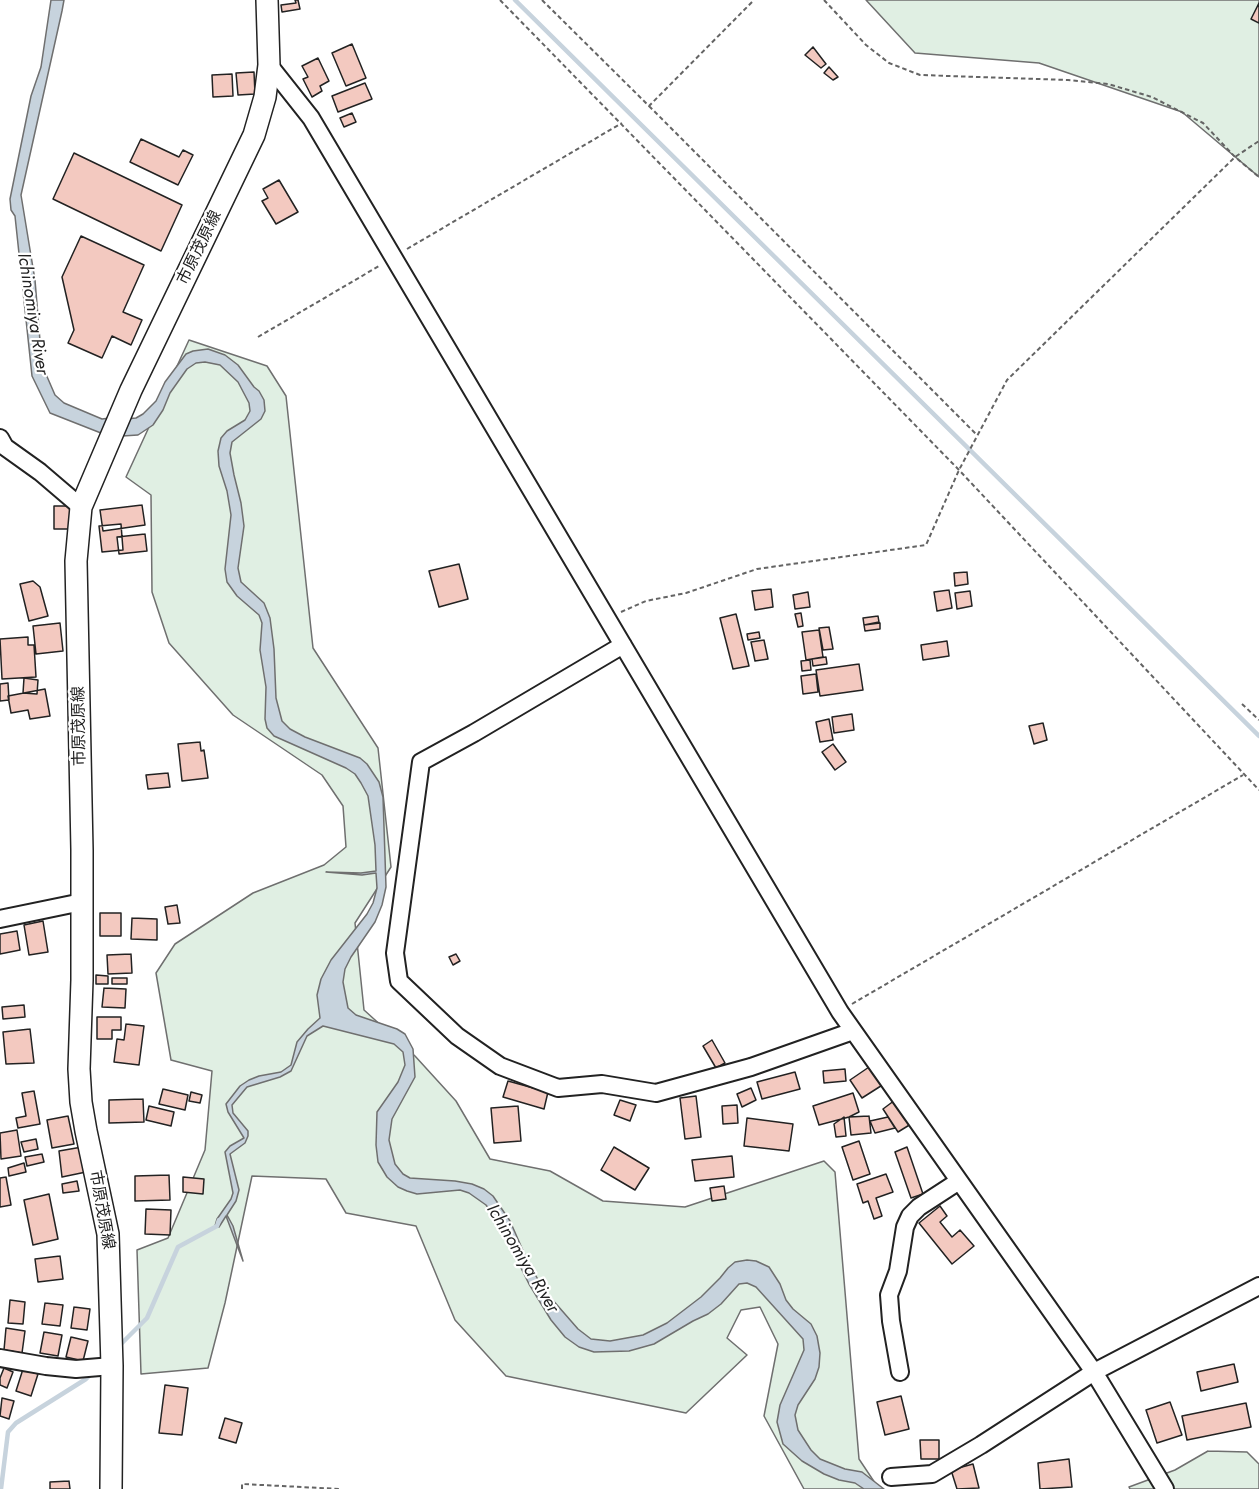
<!DOCTYPE html>
<html>
<head>
<meta charset="utf-8">
<style>
	body { margin:0 }
	canvas { display:block; background:#fff }
</style>
</head>
<body>
<canvas width="1259" height="1489"></canvas>
<script>
const ctx = document.querySelector('canvas').getContext('2d');
ctx.lineJoin = 'round';
function fillPath(path, color) { ctx.fillStyle = color; ctx.fill(path, 'evenodd'); }
const poly = rows => new Path2D(rows.map(r => 'M' + r).join(''));
function stroke(path, color, width, dash) { ctx.strokeStyle = color; ctx.lineWidth = width; ctx.lineCap = dash ? 'butt' : 'round'; ctx.setLineDash(dash || []); ctx.stroke(path); }
function label(font, color, halo, rows, align = 'center') {
  ctx.font = font + ' Jost,"Noto Sans JP",sans-serif'; ctx.lineWidth = 4.5; ctx.setLineDash([]); ctx.textBaseline = 'middle'; ctx.strokeStyle = halo; ctx.fillStyle = color; for (const [text, x, y, turn = 0] of rows) {
    ctx.save(); ctx.translate(x, y); ctx.rotate((+turn || 0) * Math.PI / 180); ctx.textAlign = isNaN(turn) ? turn : align; if (halo) ctx.strokeText(text, 0, 0); ctx.fillText(text, 0, 0); ctx.restore();
  }
}
const green = poly([
	[866,0,1259,0,1259,177,1182,112,1039,63,915,53,866,0],
	[189,340,267,366,286,396,313,648,378,748,391,867,355,923,364,1010,415,1056,456,1101,490,1159,550,1171,603,1201,685,1207,824,1161,835,1172,859,1459,879,1489,804,1489,764,1416,778,1344,760,1307,741,1310,727,1338,747,1355,686,1413,506,1376,455,1320,416,1226,346,1213,326,1179,252,1176,225,1303,208,1368,141,1374,137,1250,168,1238,205,1150,212,1071,171,1060,156,973,175,944,253,893,324,865,346,847,343,806,322,775,233,715,169,643,152,592,151,495,126,477,189,340],
	[1208,1451,1247,1452,1259,1464,1259,1489,1130,1489,1129,1487,1175,1470,1208,1451]
]);
fillPath(green, '#e0efe3');
stroke(green, '#6f6f6f', 1.5);
const water = poly([
	[51,0,64,0,62,11,21,195,35,280,42,365,55,395,64,403,102,419,110,418,113,420,136,418,143,414,156,401,165,382,186,354,193,351,208,349,225,355,238,365,254,387,259,391,264,400,265,411,261,419,232,442,230,453,234,475,241,503,244,526,238,568,241,582,264,603,270,618,274,649,276,698,282,721,290,729,305,737,360,758,367,764,379,782,383,797,386,887,382,905,375,922,351,957,345,969,343,982,348,1008,356,1015,397,1029,405,1034,413,1049,415,1077,392,1119,389,1140,395,1164,403,1174,410,1178,455,1181,472,1184,484,1189,493,1196,510,1221,528,1262,544,1290,578,1329,591,1339,610,1341,643,1335,667,1323,701,1297,720,1278,728,1268,735,1262,747,1260,756,1261,769,1267,780,1284,786,1300,793,1309,811,1324,817,1336,820,1353,819,1367,815,1379,798,1405,795,1415,798,1430,811,1450,820,1459,845,1469,862,1472,884,1489,864,1489,855,1483,839,1480,824,1474,802,1461,783,1444,777,1422,780,1405,804,1350,803,1339,756,1287,747,1283,739,1284,721,1304,708,1314,693,1321,654,1344,629,1351,594,1352,579,1347,565,1337,551,1320,529,1284,497,1220,486,1205,469,1193,460,1190,417,1194,407,1191,398,1187,387,1177,378,1162,376,1145,377,1112,398,1082,405,1065,403,1052,394,1044,323,1026,307,1036,291,1071,280,1077,247,1087,232,1105,233,1113,248,1131,248,1136,245,1143,230,1154,239,1190,236,1201,227,1215,233,1226,243,1261,226,1216,219,1227,215,1226,217,1219,231,1199,233,1193,225,1152,230,1146,244,1138,228,1112,226,1104,240,1086,249,1080,259,1076,281,1072,291,1065,297,1042,308,1029,320,1018,317,995,321,979,331,960,367,914,373,903,377,888,376,873,362,875,326,872,361,873,376,871,375,845,368,796,361,783,355,774,346,768,274,736,267,728,265,719,266,687,260,650,262,623,259,615,237,596,227,582,225,569,231,515,227,491,219,466,218,451,221,438,227,431,245,420,250,411,249,403,238,382,220,365,205,362,196,363,187,369,170,393,163,410,153,425,138,435,122,436,106,435,50,413,32,376,15,216,11,210,10,199,31,96,41,67,51,0]
]);
fillPath(water, '#c7d3dd');
stroke(water, '#6f6f6f', 1.5);
stroke(poly([
	[515,0,1259,736],
	[118,1347,147,1318,178,1247,217,1226,219,1220],
	[1,1489,8,1432,16,1423,86,1379,93,1372]
]), '#c7d3dd', 4.5);
const building = poly([
	[295,0,298,0,300,9,282,12,281,5,296,3,295,0],
	[1259,3,1259,23,1251,19,1259,3],
	[352,44,366,78,346,86,332,53,352,44],
	[813,47,826,64,821,68,805,55,813,47],
	[318,58,329,81,320,86,322,91,312,97,303,79,308,77,302,66,318,58],
	[829,67,838,77,833,80,824,73,829,67],
	[254,72,255,94,238,95,236,73,254,72],
	[232,74,233,96,213,97,212,75,232,74],
	[365,83,372,99,338,112,332,96,365,83],
	[352,113,356,122,344,127,340,118,352,113],
	[141,139,179,157,183,150,193,155,178,185,130,162,141,139],
	[74,153,182,205,161,251,53,199,74,153],
	[279,180,298,212,276,224,262,201,268,198,263,189,279,180],
	[81,236,144,265,123,312,142,320,131,345,112,336,102,358,68,343,74,330,62,277,81,236],
	[142,505,145,525,103,531,100,510,142,505],
	[54,506,70,506,71,529,54,529,54,506],
	[121,524,123,550,102,552,99,526,121,524],
	[145,534,147,551,119,554,117,537,145,534],
	[459,564,468,599,439,607,429,571,459,564],
	[967,572,968,584,955,586,954,573,967,572],
	[33,581,40,587,48,616,29,621,20,584,33,581],
	[771,589,773,607,755,610,752,591,771,589],
	[949,590,952,608,937,611,934,592,949,590],
	[970,591,972,606,957,609,955,593,970,591],
	[808,592,810,607,795,609,793,595,808,592],
	[801,613,803,626,798,627,795,614,801,613],
	[736,614,749,666,733,669,720,618,736,614],
	[878,616,879,622,864,625,863,618,878,616],
	[60,623,63,651,36,654,33,626,60,623],
	[880,623,880,629,865,631,864,625,880,623],
	[829,627,833,649,823,650,819,628,829,627],
	[819,630,823,657,806,660,802,632,819,630],
	[759,632,760,638,748,640,747,634,759,632],
	[28,637,28,645,34,645,36,677,2,679,0,639,28,637],
	[764,640,768,659,755,661,751,642,764,640],
	[947,641,949,656,923,660,921,645,947,641],
	[826,657,827,664,813,666,812,659,826,657],
	[810,660,811,670,802,671,801,661,810,660],
	[859,664,863,690,820,696,816,670,859,664],
	[816,674,818,692,803,694,801,676,816,674],
	[24,678,38,680,37,694,23,693,24,678],
	[8,683,9,700,0,701,0,684,8,683],
	[45,689,50,716,30,719,28,710,11,713,8,696,45,689],
	[852,714,854,730,834,733,832,717,852,714],
	[829,719,833,740,820,742,816,722,829,719],
	[1043,723,1047,740,1034,744,1029,726,1043,723],
	[200,742,201,751,204,750,208,778,182,781,178,744,200,742],
	[833,744,846,762,835,770,822,752,833,744],
	[168,773,170,787,148,789,146,775,168,773],
	[177,905,180,923,168,924,165,907,177,905],
	[100,913,121,913,121,936,100,936,100,913],
	[132,918,157,919,157,940,131,939,132,918],
	[43,921,48,952,29,955,24,925,43,921],
	[17,931,20,950,0,954,0,934,17,931],
	[131,954,132,973,108,974,107,955,131,954],
	[456,954,460,961,453,965,449,957,456,954],
	[96,975,108,976,108,984,96,984,96,975],
	[112,978,127,978,127,984,112,984,112,978],
	[104,988,126,989,125,1008,102,1007,104,988],
	[24,1005,25,1017,3,1019,2,1007,24,1005],
	[97,1017,121,1017,121,1030,112,1030,112,1039,97,1039,97,1017],
	[126,1024,144,1026,139,1065,114,1062,117,1039,124,1040,126,1024],
	[30,1029,34,1063,6,1064,3,1032,30,1029],
	[712,1040,725,1063,716,1068,703,1046,712,1040],
	[872,1065,884,1084,862,1098,850,1080,872,1065],
	[845,1069,846,1081,824,1083,823,1071,845,1069],
	[795,1072,800,1089,762,1099,757,1082,795,1072],
	[508,1081,548,1092,544,1109,503,1097,508,1081],
	[751,1088,756,1100,742,1107,737,1094,751,1088],
	[163,1089,188,1095,185,1110,159,1104,163,1089],
	[34,1091,40,1124,18,1128,16,1118,26,1116,22,1093,34,1091],
	[191,1092,202,1095,200,1103,189,1101,191,1092],
	[853,1093,859,1112,849,1117,819,1125,813,1106,853,1093],
	[696,1096,701,1137,685,1139,680,1098,696,1096],
	[143,1099,144,1122,109,1123,109,1100,143,1099],
	[620,1100,636,1105,630,1121,614,1115,620,1100],
	[895,1100,911,1124,898,1132,883,1109,895,1100],
	[737,1105,738,1123,723,1124,722,1106,737,1105],
	[149,1106,174,1112,171,1126,146,1120,149,1106],
	[518,1106,521,1141,494,1143,491,1108,518,1106],
	[68,1116,74,1144,52,1148,47,1120,68,1116],
	[869,1116,871,1133,851,1135,849,1117,869,1116],
	[844,1117,846,1136,836,1137,834,1124,844,1117],
	[888,1117,895,1128,875,1133,870,1121,888,1117],
	[747,1118,793,1124,789,1151,744,1146,747,1118],
	[17,1130,21,1156,1,1159,0,1133,17,1130],
	[36,1139,38,1149,24,1152,21,1142,36,1139],
	[859,1141,870,1174,853,1180,842,1147,859,1141],
	[82,1147,86,1172,62,1177,59,1151,82,1147],
	[614,1147,649,1168,635,1190,601,1170,614,1147],
	[907,1147,923,1194,911,1198,895,1152,907,1147],
	[42,1154,44,1162,27,1166,25,1157,42,1154],
	[732,1156,734,1177,695,1181,692,1160,732,1156],
	[24,1163,26,1172,9,1176,8,1168,24,1163],
	[886,1174,893,1192,876,1198,882,1216,874,1219,868,1201,863,1203,857,1184,886,1174],
	[169,1175,170,1200,135,1201,135,1176,169,1175],
	[6,1177,11,1205,0,1207,0,1178,6,1177],
	[183,1177,204,1179,203,1194,183,1192,183,1177],
	[77,1181,79,1191,63,1193,62,1184,77,1181],
	[724,1186,726,1199,712,1201,710,1188,724,1186],
	[49,1194,58,1239,33,1245,24,1200,49,1194],
	[940,1206,947,1216,940,1222,952,1237,960,1230,974,1246,952,1264,919,1223,940,1206],
	[146,1209,171,1210,170,1235,145,1234,146,1209],
	[60,1256,63,1279,38,1282,35,1259,60,1256],
	[10,1300,25,1302,23,1324,8,1323,10,1300],
	[45,1303,63,1305,60,1326,42,1324,45,1303],
	[74,1307,90,1309,87,1330,71,1328,74,1307],
	[6,1328,25,1331,22,1353,4,1350,6,1328],
	[44,1332,62,1335,58,1356,40,1353,44,1332],
	[71,1337,88,1341,83,1361,66,1357,71,1337],
	[1234,1364,1238,1382,1201,1391,1197,1372,1234,1364],
	[4,1368,13,1372,7,1388,0,1385,0,1378,4,1368],
	[23,1369,38,1374,31,1396,16,1391,23,1369],
	[165,1385,188,1388,182,1435,159,1433,165,1385],
	[901,1396,909,1429,885,1435,877,1402,901,1396],
	[2,1398,14,1401,9,1419,0,1416,2,1398],
	[1170,1402,1182,1435,1157,1443,1146,1410,1170,1402],
	[1246,1403,1251,1427,1187,1440,1182,1416,1246,1403],
	[225,1418,242,1423,236,1443,219,1438,225,1418],
	[920,1440,939,1440,939,1459,921,1459,920,1440],
	[1069,1459,1072,1487,1040,1489,1038,1463,1069,1459],
	[973,1464,979,1488,957,1489,951,1470,973,1464],
	[69,1481,70,1489,50,1489,50,1482,69,1481]
]);
fillPath(building, '#f3c9c0');
stroke(building, '#222', 1.5);
const minor = poly([
	[269,65,311,118,840,1012,1094,1372,1165,1489],
	[0,438,5,447,40,472,81,507],
	[623,645,474,733,421,762,395,953,399,981,457,1036,500,1066,558,1088,602,1084,656,1093,751,1067,853,1031],
	[0,919,82,902],
	[0,1358,46,1366,76,1369,112,1366],
	[900,1372,891,1321,889,1295,898,1271,905,1227,910,1216,919,1207,959,1181],
	[891,1477,932,1474,981,1445,1094,1372,1259,1286]
]);
const major = poly([
	[111,1489,112,1366,108,1234,86,1131,81,1102,79,1069,82,980,82,850,76,561,81,507,131,390,254,135,265,97,269,65,267,0]
]);
stroke(minor, '#222', 20);
stroke(major, '#222', 24);
stroke(poly([
	[500,0,959,470,1259,790],
	[542,0,649,106,754,0],
	[824,0,866,45,889,63,920,75,1068,80,1108,84,1152,97,1203,123,1235,157,1259,177],
	[649,106,977,435],
	[407,249,622,123],
	[258,337,379,266],
	[621,612,646,601,686,593,757,569,926,545,959,470,1007,380,1235,157,1259,141],
	[1242,704,1259,720],
	[852,1004,1243,775],
	[242,1489,242,1484,341,1489]
]), '#646464', 2, [4.5, 3]);
stroke(minor, '#fff', 16);
stroke(major, '#fff', 21);
label('16px', '#222', '#fff', [
	["市原茂原線",200,248,-64],
	["市原茂原線",80,726,-91],
	["市原茂原線",101,1210,80]
]);
label('italic 18px', '#222', '#fff', [
	["Ichinomiya River",32,314,81],
	["Ichinomiya River",522,1259,59]
]);
</script>
</body>
</html>
